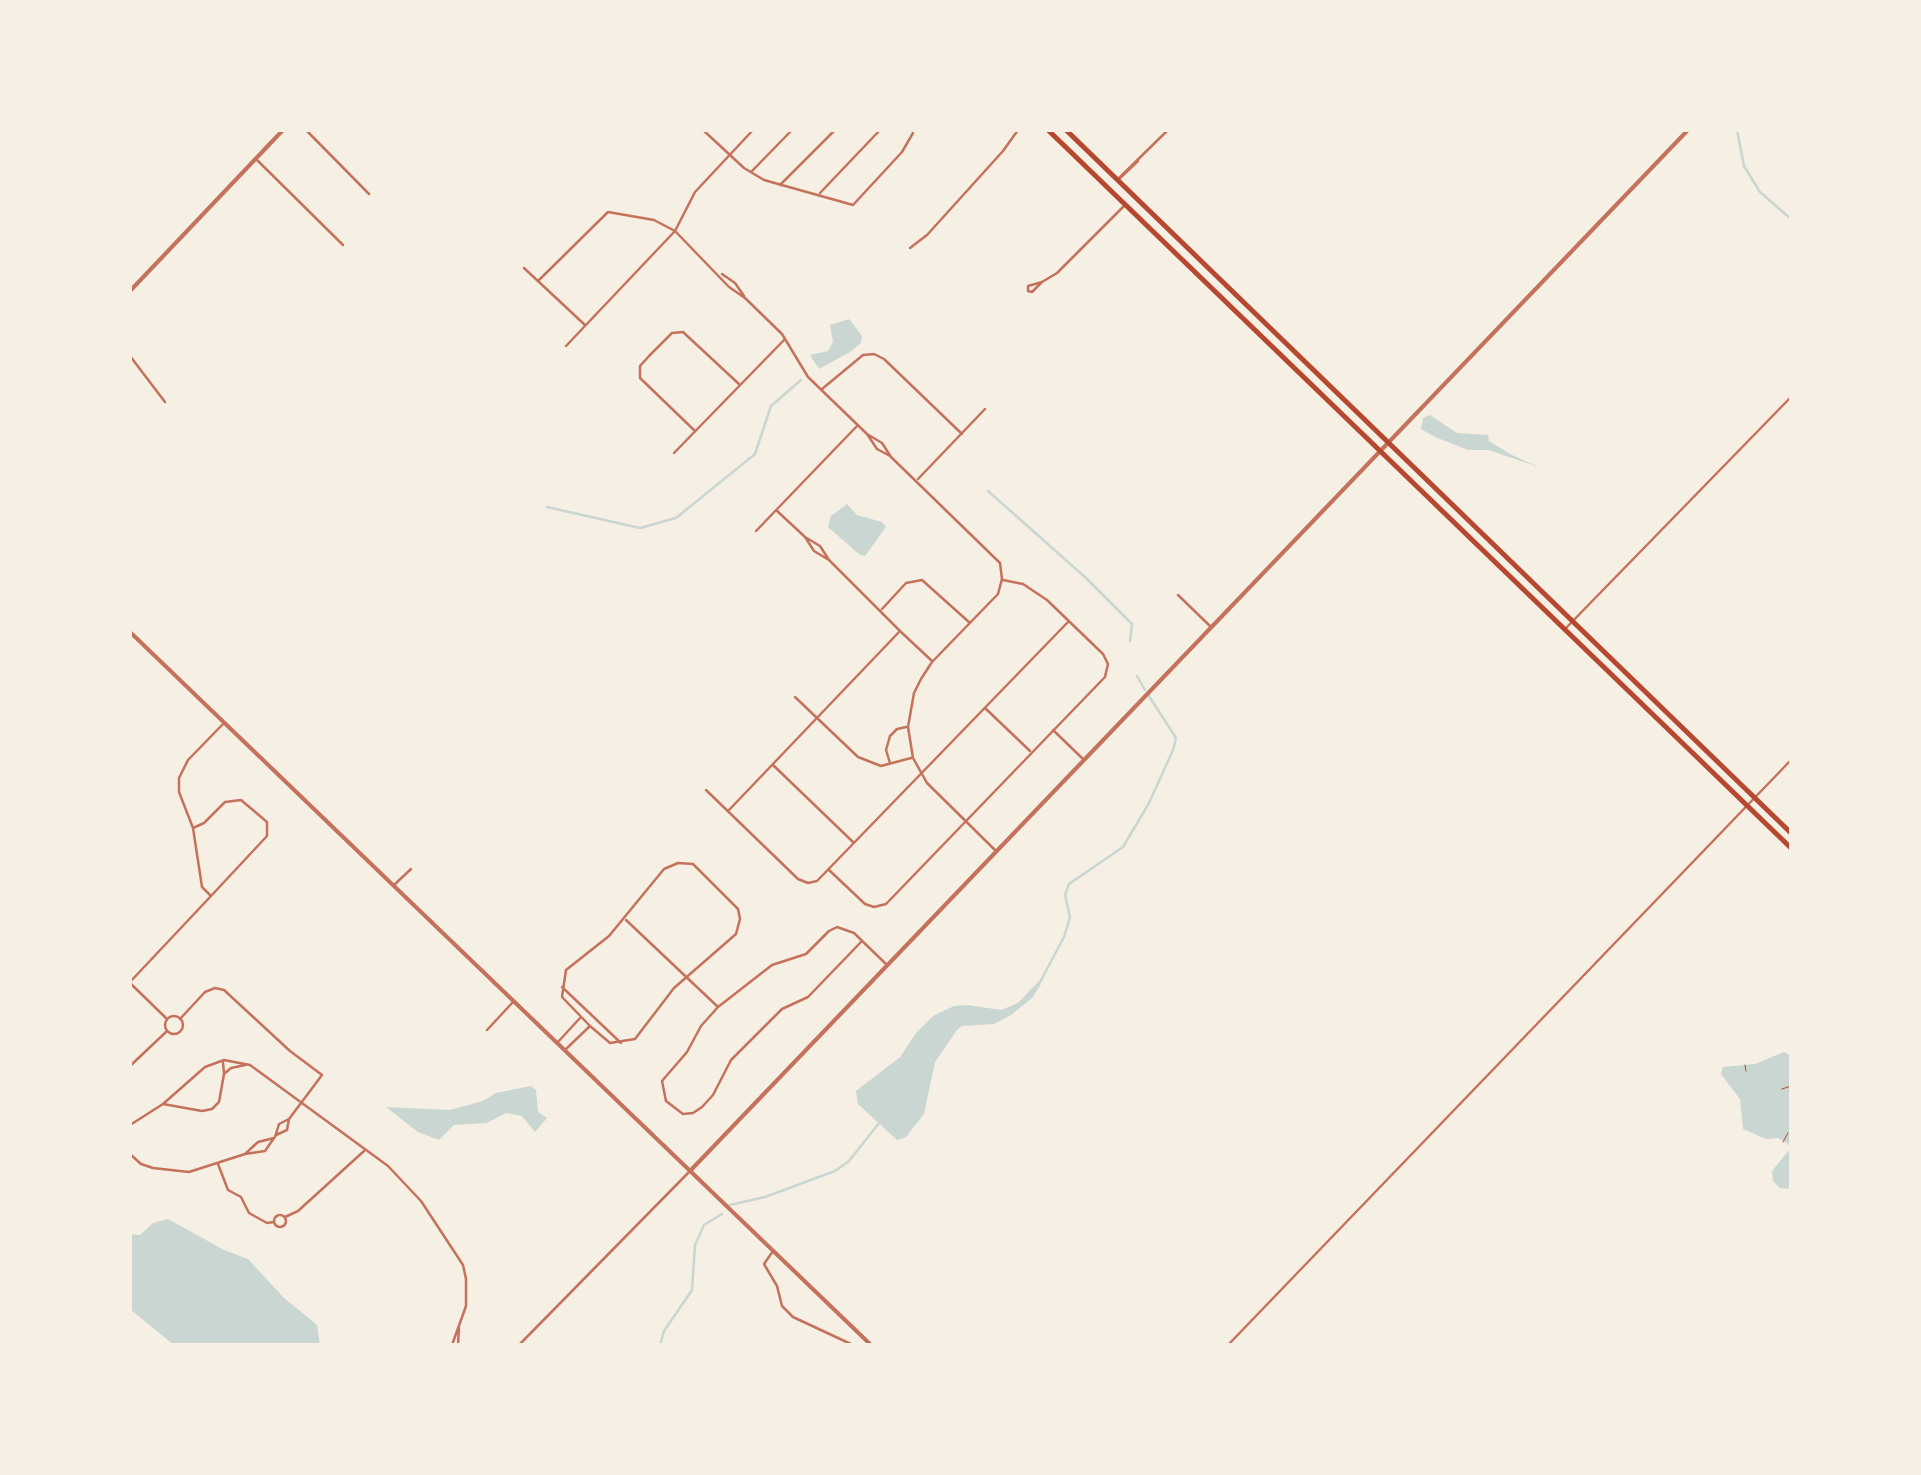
<!DOCTYPE html>
<html>
<head>
<meta charset="utf-8">
<style>
	body { margin:0 }
	#map { position:relative; width:1921px; height:1475px; overflow:hidden; background:#f6efe4; font-family:"Sofia Sans Condensed",sans-serif }
	canvas { display:block }
	.frame { position:absolute; inset:0; border:132px solid #f6efe4; pointer-events:none }
</style>
</head>
<body>
<div id="map">
<canvas width="1921" height="1475"></canvas>
<div class="frame"></div>
</div>
<script>
const ctx = document.querySelector('canvas').getContext('2d');
ctx.lineJoin = 'round';
function fillPath(path, color) { ctx.fillStyle = color; ctx.fill(path, 'evenodd'); }
const poly = rows => new Path2D(rows.map(r => 'M' + r).join(''));
function stroke(path, color, width, dash) { ctx.strokeStyle = color; ctx.lineWidth = width; ctx.lineCap = dash ? 'butt' : 'round'; ctx.setLineDash(dash || []); ctx.stroke(path); }
fillPath(poly([
	[849,319,862,336,861,343,850,352,819,369,810,355,828,351,833,342,830,325],
	[1430,415,1457,433,1488,435,1489,441,1512,455,1539,467,1488,450,1468,450,1435,437,1421,429,1423,418],
	[847,504,857,515,882,522,886,527,865,556,860,555,828,527,831,516],
	[1038,982,1041,984,1032,998,1011,1015,994,1024,962,1026,957,1030,935,1062,924,1114,906,1137,897,1140,858,1104,856,1091,900,1057,916,1033,933,1016,954,1006,967,1005,1001,1010,1018,1003],
	[1784,1052,1791,1056,1791,1189,1780,1188,1773,1181,1772,1171,1790,1149,1788,1144,1778,1138,1766,1139,1743,1129,1740,1099,1721,1074,1723,1067,1755,1064],
	[531,1086,536,1090,538,1112,547,1118,535,1132,522,1116,506,1113,487,1123,454,1125,439,1140,418,1132,386,1107,450,1110,483,1101,496,1093],
	[168,1219,224,1250,248,1259,284,1298,317,1325,320,1345,174,1345,130,1309,130,1234,140,1235,153,1223]
]), '#c9d6d2');
stroke(poly([
	[1737,130,1744,166,1760,192,1791,219],
	[988,491,1086,578,1132,624,1130,641],
	[547,507,640,528,676,518,755,454,771,406,801,380],
	[1137,676,1145,690],
	[1038,986,1064,937,1070,917,1065,895,1069,884,1123,847,1149,803,1173,750,1176,738,1149,696],
	[730,1205,765,1197,835,1171,849,1161,879,1123],
	[660,1345,664,1331,692,1290,695,1245,704,1225,722,1214]
]), '#c9d6d2', 2.5);
stroke(poly([
	[1745,1065,1746,1071],
	[1782,1089,1791,1086],
	[1783,1142,1788,1133]
]), '#b5482f', 1);
stroke(poly([
	[306,130,369,194],
	[703,130,744,168,764,180,853,205,902,152,913,133],
	[753,130,695,192,675,231,729,287,745,298,782,334,808,377,867,434,877,449,890,456],
	[257,160,343,245],
	[751,172,792,130],
	[1118,179,1168,130],
	[1119,179,1138,161],
	[780,185,835,130],
	[820,193,880,130],
	[910,248,927,235,1003,151,1018,130],
	[524,268,585,325],
	[722,274,735,283,744,296],
	[538,281,608,212,654,220,675,231,566,346],
	[1042,282,1057,273,1124,206],
	[1042,282,1032,292,1028,291,1028,286,1042,282],
	[130,356,165,402],
	[822,389,863,355,874,354,884,359,962,434],
	[695,431,640,378,640,366,649,356,672,333,683,332,740,385],
	[867,434,882,443,891,457,1000,563,1002,579,998,594,932,662,921,679,914,693,908,727,913,758,927,783,996,851],
	[674,453,785,339],
	[918,479,985,409],
	[776,510,804,536],
	[756,531,857,426],
	[1178,595,1210,626],
	[882,609,906,583,922,580,970,623],
	[1566,628,1791,397],
	[901,632,932,661],
	[795,697,858,757,881,766,911,758],
	[985,708,1030,751],
	[1053,730,1083,759],
	[890,763,886,750,890,736,897,729,906,727],
	[773,765,853,842],
	[706,790,798,879,808,883,817,881,1068,622],
	[729,810,900,631,829,560,814,551,805,537,820,546,829,560],
	[193,828,204,823,225,802,241,800,267,822,267,836,211,896,202,887,193,828,179,792,179,778,188,760,224,723],
	[829,870,865,904,874,907,886,904,1105,677,1108,664,1103,654,1047,600,1023,584,1003,580],
	[394,885,411,869],
	[626,920,718,1007,772,965,806,954,829,931,837,927,854,933,887,965],
	[130,982,211,896],
	[130,983,166,1018],
	[562,987,621,1043],
	[718,1007,701,1026,687,1052,662,1081,666,1101,683,1114,693,1113,702,1107,713,1095,731,1060,782,1009,808,997,862,941],
	'165 1025a9 9 0 1 1 18 0a9 9 0 1 1-18 0Z',
	[180,1019,205,992,215,988,224,990,290,1051,322,1075,289,1119],
	[487,1030,513,1002],
	[558,1042,580,1018],
	[566,1049,590,1026,610,1043,635,1039,674,988,736,934,740,919,738,909,693,864,678,863,664,869,609,936,566,970,562,997,590,1026],
	[223,1062,224,1074,231,1068,245,1065],
	[130,1066,166,1032],
	[163,1104,202,1111,212,1109,219,1102,224,1074],
	[130,1125,163,1104,205,1067,224,1060,250,1065,388,1166,421,1201,463,1265,466,1279,466,1306,452,1345],
	[275,1137,279,1124,289,1119,287,1130,276,1135],
	[130,1154,141,1164,153,1168,189,1172,245,1154,265,1151,274,1138,258,1142,245,1154],
	[218,1164,228,1190,241,1197,249,1213,267,1223,274,1222],
	'274 1221a6 6 0 1 1 12 0a6 6 0 1 1-12 0Z',
	[285,1217,298,1211,364,1151],
	[773,1251,764,1264,777,1286,782,1306,793,1317,853,1345],
	[458,1345,459,1328],
	[519,1345,689,1172],
	[1228,1345,1791,760]
]), '#c5725c', 2.5);
stroke(poly([
	[130,291,283,130],
	[130,632,871,1345],
	[690,1171,1688,130]
]), '#c5725c', 4);
stroke(poly([
	[1048,130,1791,848],
	[1066,130,1791,833]
]), '#b5482f', 5);
</script>
</body>
</html>
